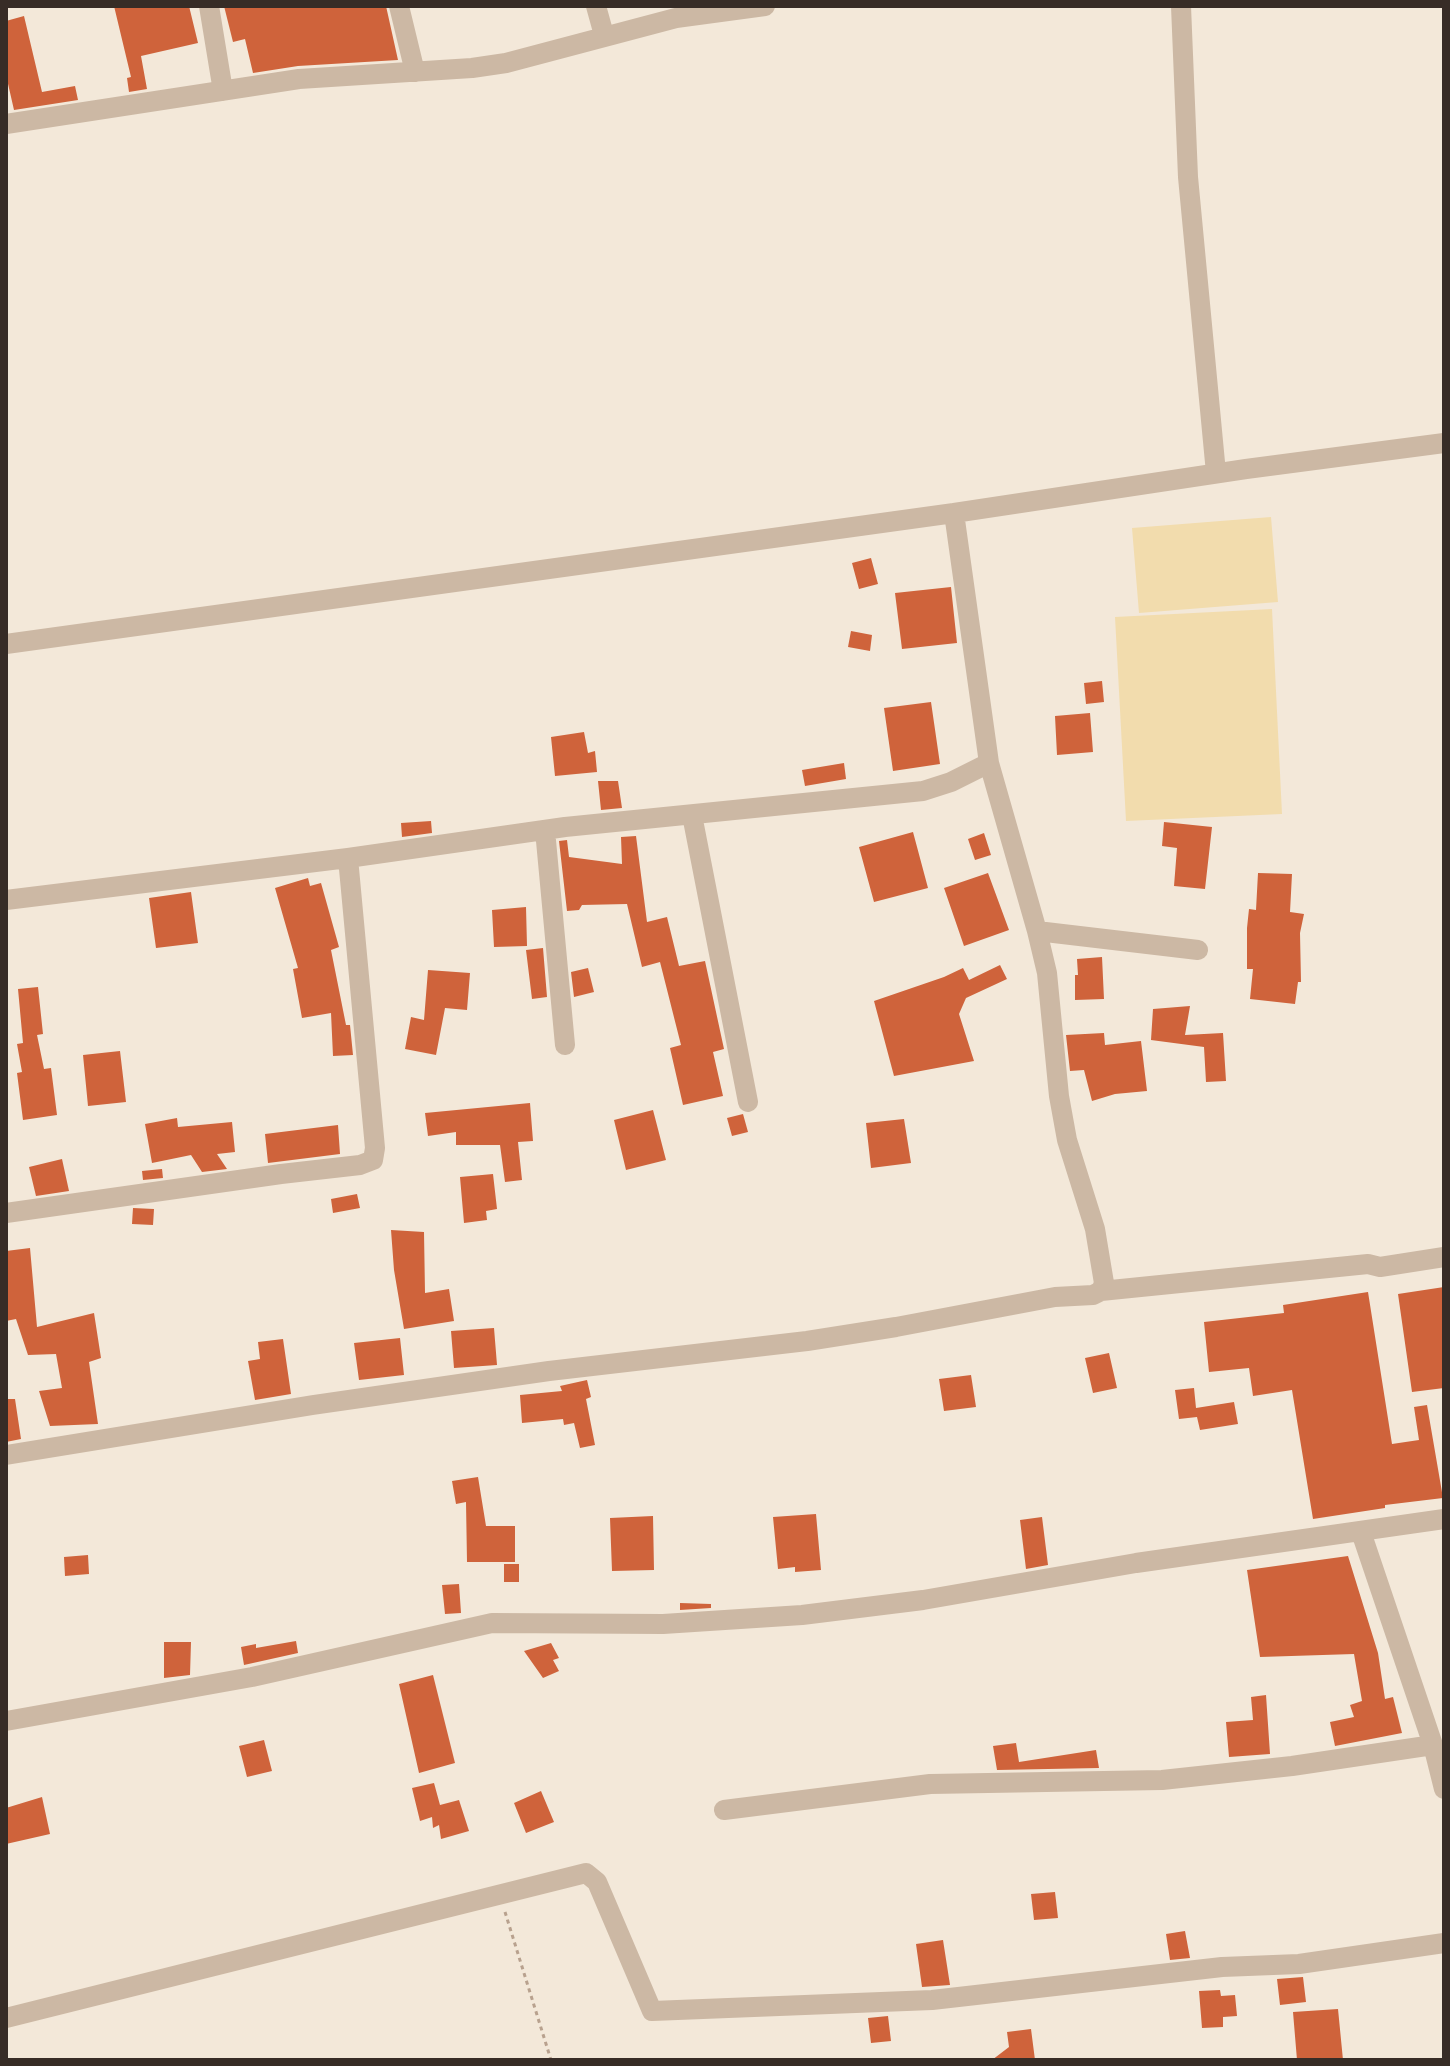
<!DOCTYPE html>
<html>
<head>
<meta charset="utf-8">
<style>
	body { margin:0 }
	#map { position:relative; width:1450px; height:2066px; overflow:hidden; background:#f3e8d9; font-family:Ubuntu,sans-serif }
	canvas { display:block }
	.frame { position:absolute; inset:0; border:8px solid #372c26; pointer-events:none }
</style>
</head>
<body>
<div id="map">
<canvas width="1450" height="2066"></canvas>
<div class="frame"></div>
</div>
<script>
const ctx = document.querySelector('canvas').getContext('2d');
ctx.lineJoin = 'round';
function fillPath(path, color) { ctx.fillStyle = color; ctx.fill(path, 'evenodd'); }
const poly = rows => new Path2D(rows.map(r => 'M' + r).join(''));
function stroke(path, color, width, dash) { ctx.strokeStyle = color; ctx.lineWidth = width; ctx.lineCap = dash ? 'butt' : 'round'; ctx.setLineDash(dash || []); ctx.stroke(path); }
fillPath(poly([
	[1271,517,1278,602,1139,613,1132,528],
	[1272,609,1282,814,1126,821,1115,617]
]), '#f2dcad');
fillPath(poly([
	[114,6,189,6,198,43,141,56,147,89,129,92,127,78,131,77],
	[224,6,386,6,398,60,298,66,253,73,245,39,233,42],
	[24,16,42,92,75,86,78,100,14,110,6,75,6,21],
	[871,558,878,584,859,589,852,563],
	[951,587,957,643,902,649,895,593],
	[851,631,872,635,870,651,848,647],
	[1102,681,1104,702,1086,704,1084,683],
	[931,702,940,764,893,771,884,708],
	[1090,713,1093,752,1057,755,1055,716],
	[584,732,588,753,595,751,597,772,555,776,551,737],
	[844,763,846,779,805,786,802,770],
	[598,781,618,781,622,808,601,810],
	[431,821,432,833,402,837,401,823],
	[1164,822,1212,827,1205,889,1174,886,1177,848,1162,846],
	[913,832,928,888,874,902,859,847],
	[984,833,991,855,975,860,968,839],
	[636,836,647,922,667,917,679,966,705,961,724,1049,713,1052,723,1096,683,1105,670,1048,681,1045,660,962,642,967,627,904,582,905,579,910,567,911,559,841,567,840,569,857,622,864,621,837],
	[988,873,1009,930,964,946,944,888],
	[1258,873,1292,874,1290,912,1304,914,1300,933,1301,982,1298,982,1295,1004,1250,999,1253,969,1247,969,1247,928,1249,909,1256,910],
	[308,878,310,886,321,883,339,947,331,950,346,1025,350,1025,353,1055,333,1056,331,1013,302,1018,293,969,298,968,275,888],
	[191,892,198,943,156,948,149,898],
	[526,907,527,946,494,947,492,910],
	[543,948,547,997,532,999,526,950],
	[1102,957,1104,999,1075,1000,1075,975,1078,975,1077,959],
	[1000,965,1007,979,966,998,959,1014,974,1061,894,1076,874,1001,944,977,963,968,969,980],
	[588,968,594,992,574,997,571,972],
	[428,970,470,973,467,1010,445,1008,436,1055,405,1049,411,1017,424,1020],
	[38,987,43,1034,37,1035,44,1069,51,1068,57,1115,23,1120,17,1073,22,1072,17,1044,23,1043,18,989],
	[1190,1006,1185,1035,1223,1033,1226,1081,1206,1082,1204,1047,1151,1040,1153,1009],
	[1104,1033,1105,1045,1141,1041,1147,1091,1115,1094,1092,1101,1084,1070,1070,1071,1066,1035],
	[120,1051,126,1102,88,1106,83,1055],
	[530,1103,533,1141,518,1142,522,1180,505,1182,500,1145,456,1145,456,1132,428,1136,425,1113],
	[653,1110,666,1160,626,1170,614,1120],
	[743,1114,748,1132,732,1136,727,1118],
	[177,1118,178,1127,232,1122,235,1152,217,1154,227,1169,202,1172,191,1155,152,1163,145,1124],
	[904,1119,911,1163,871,1168,866,1123],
	[338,1125,340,1154,268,1163,265,1134],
	[62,1159,69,1191,36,1196,29,1167],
	[162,1169,163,1178,143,1180,142,1171],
	[493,1174,497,1209,486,1211,487,1220,464,1223,460,1177],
	[357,1194,360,1208,333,1213,331,1199],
	[133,1208,154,1209,153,1225,132,1224],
	[391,1230,424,1232,425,1293,449,1289,454,1321,404,1329,394,1270],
	[30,1248,37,1327,94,1313,101,1358,89,1362,98,1424,50,1426,39,1391,62,1388,56,1354,28,1355,16,1319,6,1321,6,1251],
	[1444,1287,1444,1388,1412,1392,1398,1294],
	[1368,1292,1392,1444,1419,1440,1414,1407,1427,1405,1443,1498,1385,1505,1385,1508,1313,1519,1292,1390,1253,1396,1249,1368,1209,1372,1204,1322,1284,1313,1283,1305],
	[494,1328,497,1365,454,1368,451,1331],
	[400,1338,404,1375,359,1380,354,1343],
	[283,1339,291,1394,255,1400,248,1361,260,1359,258,1342],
	[1109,1353,1117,1388,1093,1393,1085,1358],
	[971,1375,976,1407,944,1411,939,1379],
	[587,1380,591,1397,586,1399,595,1445,580,1448,574,1423,564,1425,563,1419,522,1423,520,1395,562,1391,560,1386],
	[1194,1388,1196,1408,1234,1402,1238,1424,1200,1430,1197,1417,1179,1419,1175,1390],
	[6,1399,15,1399,21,1439,6,1442],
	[478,1477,486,1526,515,1526,515,1562,467,1562,466,1502,456,1504,452,1481],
	[816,1514,821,1570,795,1572,795,1567,778,1569,773,1517],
	[653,1516,654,1570,612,1571,610,1518],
	[1042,1517,1048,1565,1026,1569,1020,1520],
	[88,1555,89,1574,65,1576,64,1557],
	[1348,1556,1378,1653,1385,1699,1393,1697,1402,1733,1335,1746,1330,1722,1354,1717,1350,1705,1362,1701,1354,1654,1260,1657,1247,1570],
	[504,1564,519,1564,519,1582,504,1582],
	[459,1584,461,1613,445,1614,442,1585],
	[680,1603,711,1604,711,1608,680,1610],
	[296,1641,298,1653,244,1665,241,1647,256,1644,256,1648],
	[164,1642,191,1642,190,1675,164,1678],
	[551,1643,559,1658,553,1660,559,1671,543,1678,524,1651],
	[433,1675,455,1763,419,1773,399,1684],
	[1266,1695,1270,1754,1229,1757,1226,1722,1253,1720,1251,1697],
	[264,1740,272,1771,247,1777,239,1746],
	[1016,1743,1019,1762,1096,1750,1099,1768,997,1770,993,1746],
	[434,1783,440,1805,459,1800,469,1831,441,1839,439,1825,433,1828,432,1817,420,1821,412,1788],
	[541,1791,554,1822,526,1833,514,1803],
	[42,1797,50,1834,6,1844,6,1808],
	[1055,1892,1058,1918,1034,1920,1031,1894],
	[1185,1931,1190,1958,1170,1960,1166,1934],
	[943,1940,950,1985,922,1987,916,1944],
	[1303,1977,1306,2002,1280,2005,1277,1979],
	[1220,1990,1221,1996,1235,1995,1237,2016,1223,2017,1223,2027,1202,2028,1199,1991],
	[1338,2009,1343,2060,1297,2060,1293,2012],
	[888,2016,891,2041,871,2043,868,2018],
	[1031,2029,1035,2060,992,2060,1009,2047,1007,2032]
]), '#cf633b');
stroke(poly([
	[505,1912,551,2060]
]), '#b8a18e', 3, [4, 4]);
stroke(poly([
	[209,6,223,91],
	[399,6,415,72],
	[596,6,604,35],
	[1181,6,1188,177,1216,473],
	[6,124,299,79,472,68,506,63,676,18,765,6],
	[954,513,989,763,1037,931,1198,950],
	[6,644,954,513,1246,469,1444,443],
	[692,815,748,1102],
	[545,830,565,1045],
	[6,900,348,858,565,827,923,791,951,782,989,763],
	[6,1213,281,1174,360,1165,373,1160,375,1148,348,858],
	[1101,1291,1368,1264,1380,1267,1444,1257],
	[6,1455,313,1405,549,1371,807,1341,896,1327,1055,1297,1093,1295,1101,1291,1104,1283,1095,1229,1067,1140,1059,1096,1047,973,1037,931],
	[1361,1532,1433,1745],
	[6,1721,252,1677,492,1623,663,1624,802,1615,923,1600,1136,1563,1444,1519],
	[724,1810,930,1784,1162,1780,1292,1766,1433,1745,1444,1789],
	[6,2018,586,1873,597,1882,652,2011,932,2000,1222,1967,1299,1964,1444,1943]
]), '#ccb8a4', 20);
</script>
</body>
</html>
